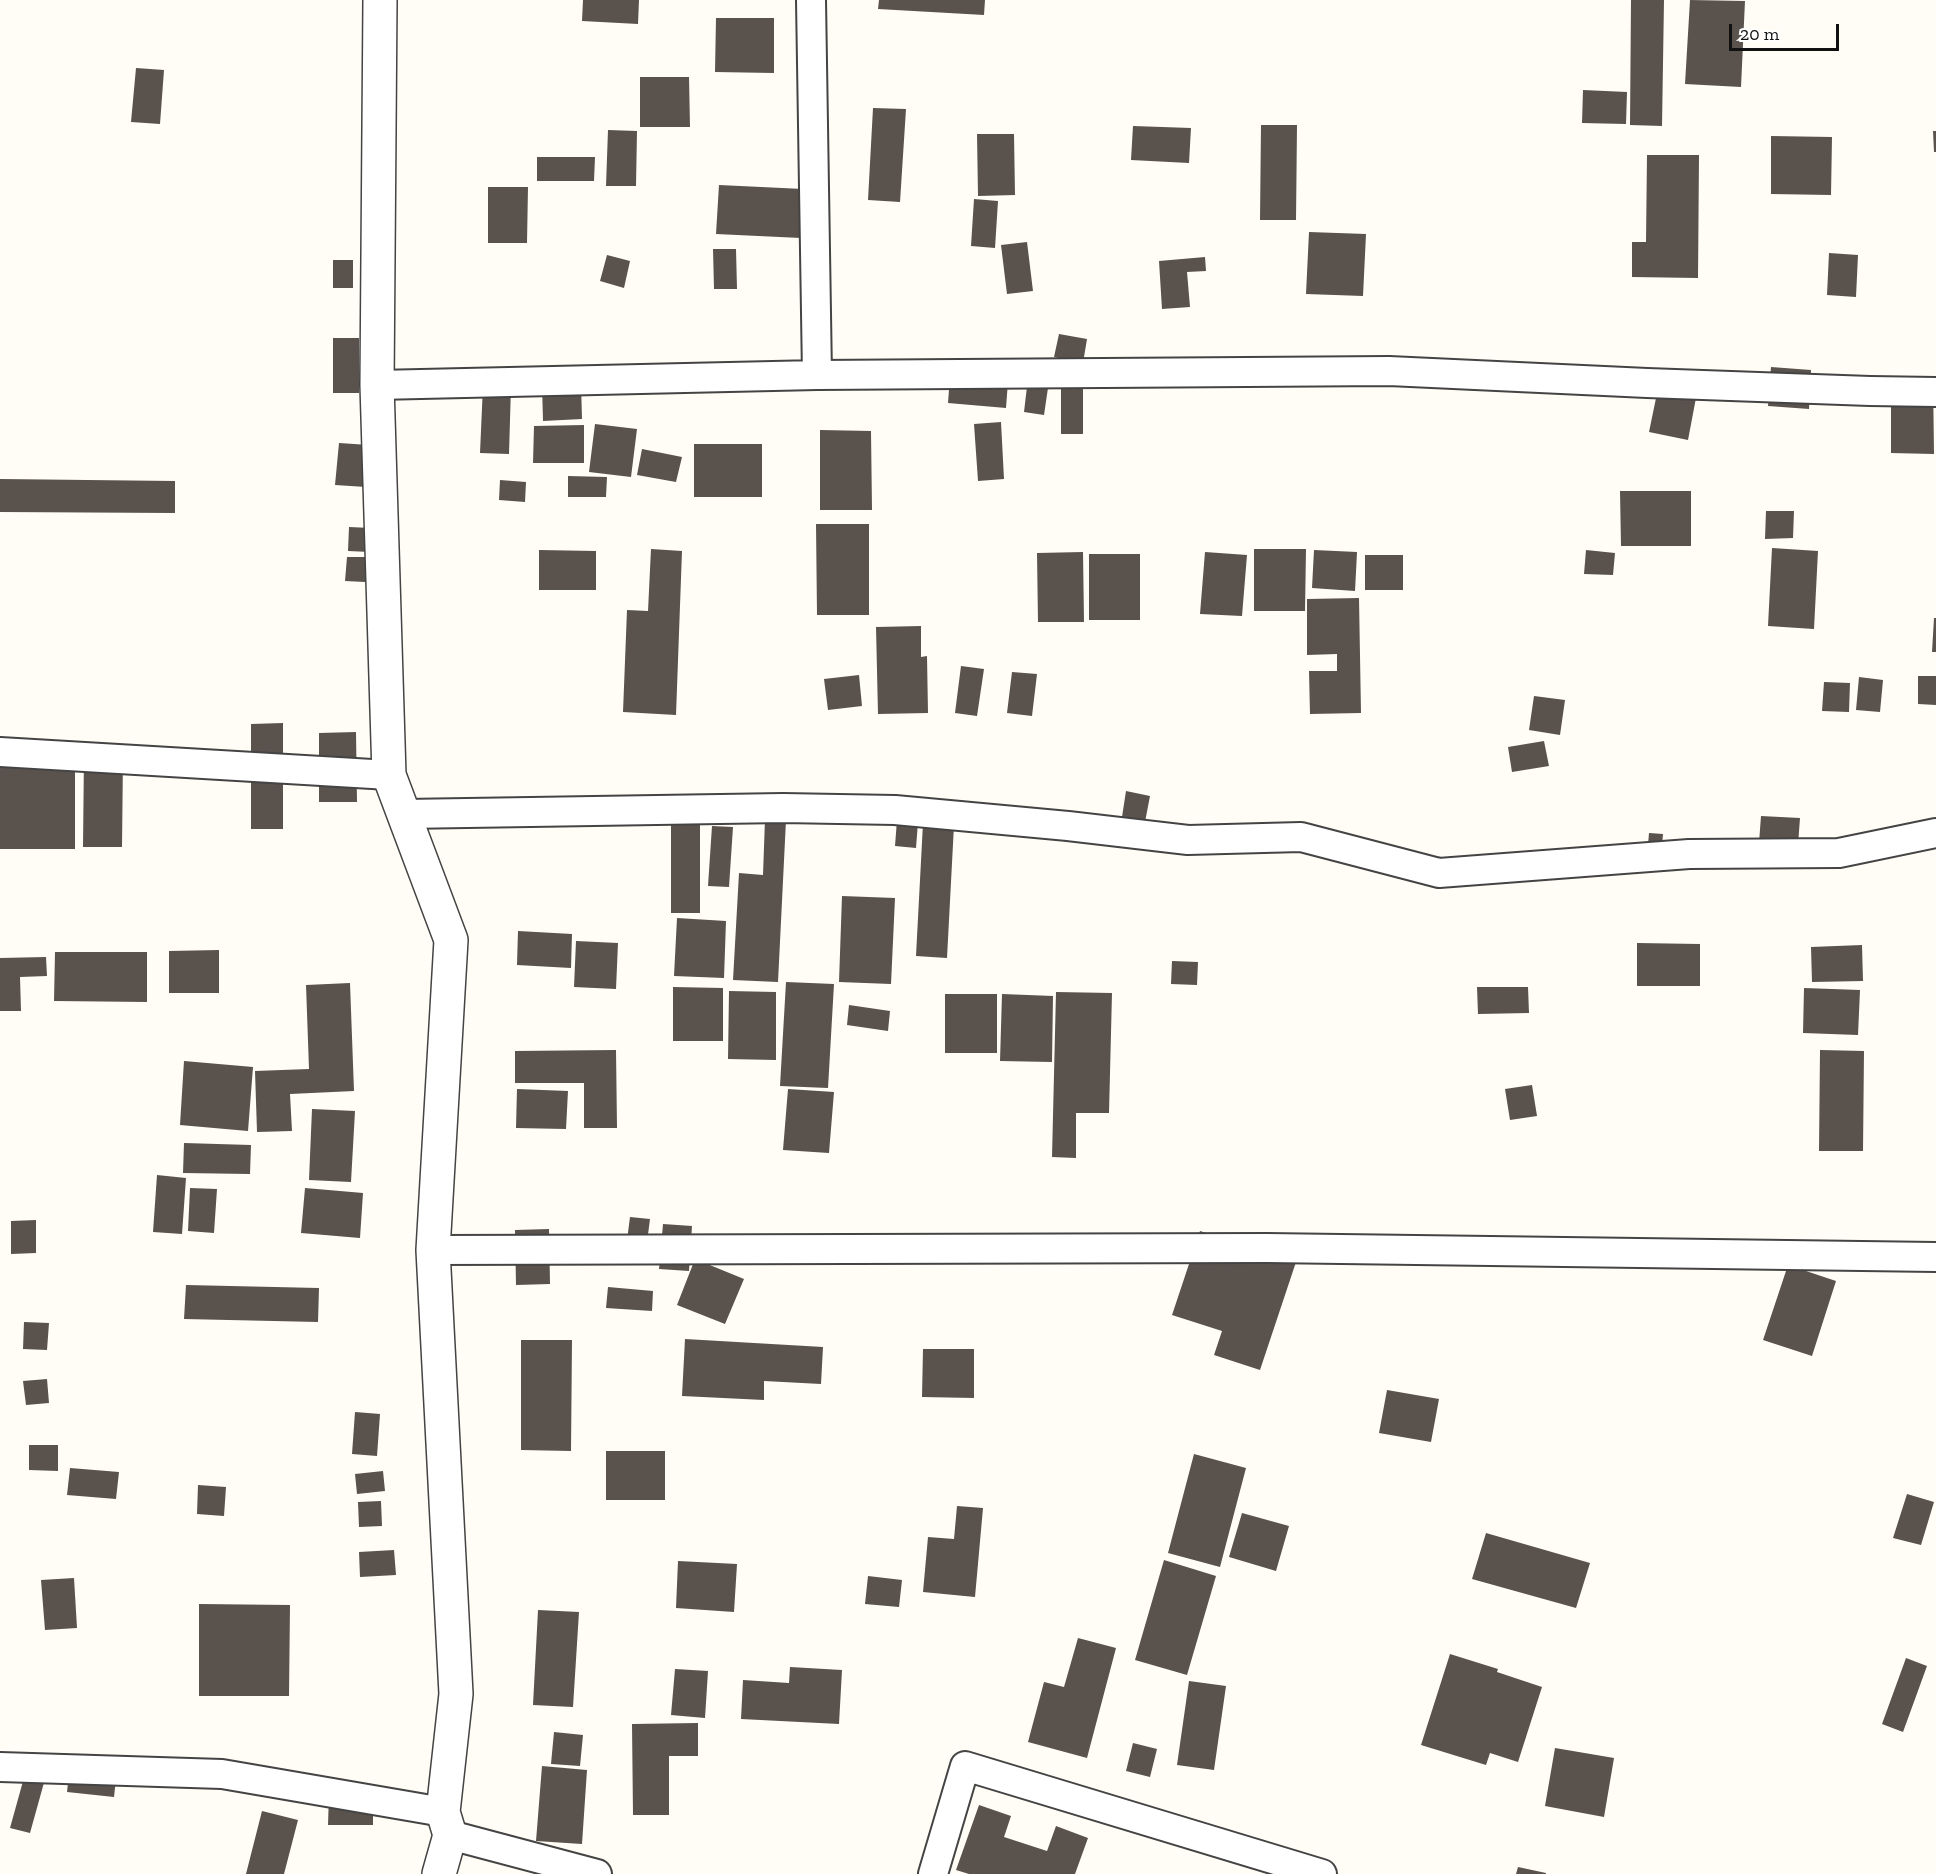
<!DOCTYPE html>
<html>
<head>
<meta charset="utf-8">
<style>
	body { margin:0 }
	#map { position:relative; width:1936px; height:1874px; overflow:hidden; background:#fffdf5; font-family:"Zilla Slab",serif }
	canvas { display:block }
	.scale { position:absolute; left:1729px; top:24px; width:110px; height:27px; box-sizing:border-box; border:3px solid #111; border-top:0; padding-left:8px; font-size:18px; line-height:21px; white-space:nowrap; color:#111; -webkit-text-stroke:4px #fff; paint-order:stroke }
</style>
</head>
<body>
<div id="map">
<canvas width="1936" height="1874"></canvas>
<div class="scale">20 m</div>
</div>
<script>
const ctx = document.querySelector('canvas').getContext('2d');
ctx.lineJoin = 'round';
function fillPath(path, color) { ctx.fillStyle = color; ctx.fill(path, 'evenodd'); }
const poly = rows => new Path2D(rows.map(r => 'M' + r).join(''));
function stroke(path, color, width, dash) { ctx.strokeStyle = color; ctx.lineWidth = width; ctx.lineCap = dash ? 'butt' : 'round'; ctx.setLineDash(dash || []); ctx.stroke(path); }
fillPath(poly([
	[583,0,639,0,638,24,582,21],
	[879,0,985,0,984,15,878,9],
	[1631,0,1664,0,1662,126,1630,125],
	[1690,0,1745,1,1741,87,1685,84],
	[716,18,774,18,774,73,715,72],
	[136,68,164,70,160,124,131,122],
	[640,77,689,77,690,127,640,127],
	[1583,90,1627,92,1626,124,1582,123],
	[873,108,906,109,900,202,868,200],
	[1261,125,1297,125,1296,220,1260,220],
	[1133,126,1191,128,1189,163,1131,160],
	[608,130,637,131,636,186,606,186],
	[1933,131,1936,131,1936,152,1934,152],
	[977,134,1014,134,1015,195,978,196],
	[1771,136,1832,137,1831,195,1771,194],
	[1647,155,1699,155,1698,278,1632,277,1632,242,1646,242],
	[537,157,595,157,594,181,537,181],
	[719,185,803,189,801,238,716,234],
	[488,187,528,187,527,243,488,243],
	[974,199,998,201,995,248,971,246],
	[1309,232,1366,234,1363,296,1306,294],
	[1027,242,1033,291,1007,294,1001,245],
	[713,249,736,249,737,289,714,289],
	[1829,253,1858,255,1856,297,1827,295],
	[607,255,630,261,624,288,600,281],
	[1205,257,1206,271,1187,272,1190,307,1162,309,1159,261],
	[333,260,353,260,353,288,333,288],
	[1059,334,1087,339,1083,363,1054,357],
	[333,338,359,338,359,393,333,393],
	[951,363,1009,368,1006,408,948,403],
	[1771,367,1811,370,1809,409,1768,406],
	[1661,374,1699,382,1688,440,1649,432],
	[1028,378,1049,381,1044,415,1024,412],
	[1891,378,1933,378,1934,454,1891,453],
	[1061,382,1083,382,1083,434,1061,434],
	[581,383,582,419,543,421,542,385],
	[483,385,511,386,509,454,480,453],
	[1001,422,1004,479,978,481,974,424],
	[595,424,637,429,631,477,589,472],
	[584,425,584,463,533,463,534,426],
	[820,430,871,431,872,510,820,510],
	[339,443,369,445,366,487,335,485],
	[694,444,762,444,762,497,694,497],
	[642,449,682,457,676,482,637,475],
	[568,476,607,477,606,497,568,497],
	[0,479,175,481,175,513,0,512],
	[500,480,526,482,525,502,499,500],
	[1620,491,1691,491,1691,546,1621,546],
	[1766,511,1794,511,1793,538,1765,539],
	[816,524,869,524,869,615,817,615],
	[349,527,371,528,370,552,348,551],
	[1772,548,1818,551,1814,629,1768,626],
	[651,549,682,551,676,715,623,712,627,610,648,611],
	[1254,549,1306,549,1305,611,1254,611],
	[539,550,596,551,596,590,539,590],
	[1314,550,1357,552,1355,591,1312,588],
	[1586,550,1615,553,1613,575,1584,574],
	[1083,552,1084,622,1038,622,1037,553],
	[1205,552,1247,555,1242,616,1200,614],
	[1089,554,1140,554,1140,620,1089,620],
	[1365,555,1403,555,1403,590,1365,590],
	[347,557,366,557,365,582,345,581],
	[1359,598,1361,713,1310,714,1309,671,1337,671,1337,654,1307,655,1307,599],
	[1934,618,1936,618,1936,652,1932,652],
	[921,626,921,657,927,656,928,713,878,714,876,627],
	[961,666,984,669,977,716,955,713],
	[1012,672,1037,674,1032,716,1007,713],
	[859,675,862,706,828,710,824,679],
	[1918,676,1936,676,1936,705,1918,704],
	[1859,677,1883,680,1880,712,1856,710],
	[1824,682,1850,683,1849,712,1822,711],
	[1534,696,1565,700,1560,735,1529,730],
	[283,723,283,829,251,829,251,724],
	[356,732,357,802,319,802,319,733],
	[1544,741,1549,766,1512,772,1508,747],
	[0,744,75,744,75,849,0,849],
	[84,754,123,754,122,847,83,847],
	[1126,791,1150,796,1145,822,1122,817],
	[924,804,955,806,947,958,916,956],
	[1761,816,1800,818,1798,845,1759,843],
	[671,819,700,819,700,913,671,913],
	[765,819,786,820,778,982,733,980,739,873,763,875],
	[897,820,918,822,916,848,895,846],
	[712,826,733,827,729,887,708,886],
	[1649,833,1663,834,1660,870,1646,869],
	[842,896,895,898,891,984,839,982],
	[677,918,726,921,724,978,674,976],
	[518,931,572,934,571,968,517,965],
	[576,941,618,943,616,989,574,987],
	[1637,943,1700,944,1700,986,1637,986],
	[1862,945,1863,981,1812,982,1811,947],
	[219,950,219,993,169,993,169,951],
	[55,952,147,952,147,1002,54,1001],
	[46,957,47,976,20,977,21,1011,0,1011,0,958],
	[1172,961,1198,962,1197,985,1171,984],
	[786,982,834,984,828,1088,780,1086],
	[350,983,354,1091,290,1094,292,1131,257,1132,255,1071,309,1069,306,985],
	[673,987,723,988,723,1041,673,1041],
	[1477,987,1528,987,1529,1013,1478,1014],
	[1804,988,1860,990,1858,1035,1803,1033],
	[729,991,776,992,776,1060,728,1059],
	[1056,992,1112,993,1109,1113,1076,1113,1076,1158,1052,1157],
	[945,994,997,994,997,1053,945,1053],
	[1002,994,1053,996,1052,1062,1000,1061],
	[849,1005,890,1011,888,1031,847,1025],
	[616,1050,617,1128,584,1128,584,1083,515,1083,515,1051],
	[1820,1050,1864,1051,1863,1151,1819,1151],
	[184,1061,253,1067,248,1131,180,1125],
	[1532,1085,1537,1116,1510,1120,1505,1089],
	[517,1089,568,1091,566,1129,516,1128],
	[788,1089,834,1092,829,1153,783,1150],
	[312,1109,355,1111,351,1182,309,1180],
	[184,1143,251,1145,250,1174,183,1173],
	[157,1175,186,1178,182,1234,153,1232],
	[190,1188,217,1189,214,1233,188,1231],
	[305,1188,363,1193,360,1238,301,1233],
	[630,1217,650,1219,646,1250,626,1248],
	[36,1220,36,1253,11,1254,11,1221],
	[663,1224,692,1226,689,1271,659,1269],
	[549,1229,550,1284,516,1285,515,1230],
	[1200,1231,1296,1262,1260,1370,1214,1355,1222,1331,1172,1315],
	[695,1259,744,1279,725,1324,677,1305],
	[1788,1265,1836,1281,1812,1356,1763,1340],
	[186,1285,319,1288,318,1322,184,1319],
	[608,1287,653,1291,652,1311,606,1308],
	[24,1322,49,1323,47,1350,23,1349],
	[685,1339,823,1347,821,1384,764,1381,764,1400,682,1396],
	[521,1340,572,1340,571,1451,521,1450],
	[923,1349,974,1349,974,1398,922,1397],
	[47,1379,49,1403,26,1405,23,1381],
	[1387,1390,1439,1399,1431,1442,1379,1433],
	[355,1412,380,1414,377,1456,352,1454],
	[29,1445,58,1445,58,1471,29,1470],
	[606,1451,665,1451,665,1500,606,1500],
	[1194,1454,1246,1468,1220,1567,1168,1553],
	[70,1468,119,1472,116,1499,67,1495],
	[383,1471,385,1491,357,1494,355,1474],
	[198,1485,226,1487,224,1516,197,1514],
	[1907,1494,1934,1502,1921,1545,1893,1538],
	[381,1501,382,1526,359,1527,358,1502],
	[957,1506,983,1508,975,1597,923,1592,928,1537,954,1539],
	[1242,1513,1289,1526,1276,1571,1229,1557],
	[1486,1533,1590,1563,1576,1608,1472,1579],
	[394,1550,396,1575,360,1577,359,1552],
	[1164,1560,1216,1576,1187,1675,1135,1660],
	[678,1561,737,1564,734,1612,676,1608],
	[868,1576,902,1580,899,1607,865,1604],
	[74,1578,77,1628,45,1630,41,1580],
	[199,1604,290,1605,289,1696,199,1696],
	[538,1610,579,1612,573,1707,533,1705],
	[1078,1638,1116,1648,1087,1758,1028,1742,1044,1682,1064,1687],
	[1450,1654,1498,1669,1497,1672,1542,1687,1518,1762,1490,1753,1486,1765,1421,1745],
	[1906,1658,1927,1666,1903,1732,1882,1724],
	[790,1667,842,1670,839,1724,741,1719,743,1680,789,1683],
	[675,1669,708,1671,705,1718,671,1715],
	[1189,1681,1226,1686,1214,1770,1177,1765],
	[698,1723,698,1756,669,1756,669,1815,633,1815,632,1724],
	[554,1732,583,1735,580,1766,551,1764],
	[1133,1743,1157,1749,1150,1777,1126,1771],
	[1555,1748,1614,1758,1604,1817,1545,1806],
	[30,1756,50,1761,30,1833,10,1828],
	[70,1765,117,1770,114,1797,67,1792],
	[542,1766,587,1770,582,1844,536,1841],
	[329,1794,373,1794,373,1825,328,1825],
	[979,1805,1011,1816,1004,1837,1047,1851,1056,1826,1088,1838,1075,1874,969,1874,956,1870],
	[262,1811,298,1820,284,1874,246,1874],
	[1518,1867,1546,1873,1546,1874,1516,1874]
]), '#5a524d');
const minor = poly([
	[811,0,817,375],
	[377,385,817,375,1389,371,1647,383,1870,391,1936,392],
	[0,752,389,775],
	[404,814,783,808,895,810,1068,826,1188,840,1301,837,1439,873,1689,854,1839,853,1936,833],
	[433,1250,1267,1248,1936,1257],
	[0,1767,222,1774,443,1812],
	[450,1835,597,1874],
	[933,1874,965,1766,1322,1874]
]);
const tertiary = poly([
	[380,0,377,385,389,775,451,940,433,1250,456,1694,443,1812,450,1835,439,1874]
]);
stroke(minor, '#444', 32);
stroke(tertiary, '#444', 36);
stroke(minor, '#fff', 28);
stroke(tertiary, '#fff', 33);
</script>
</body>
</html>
